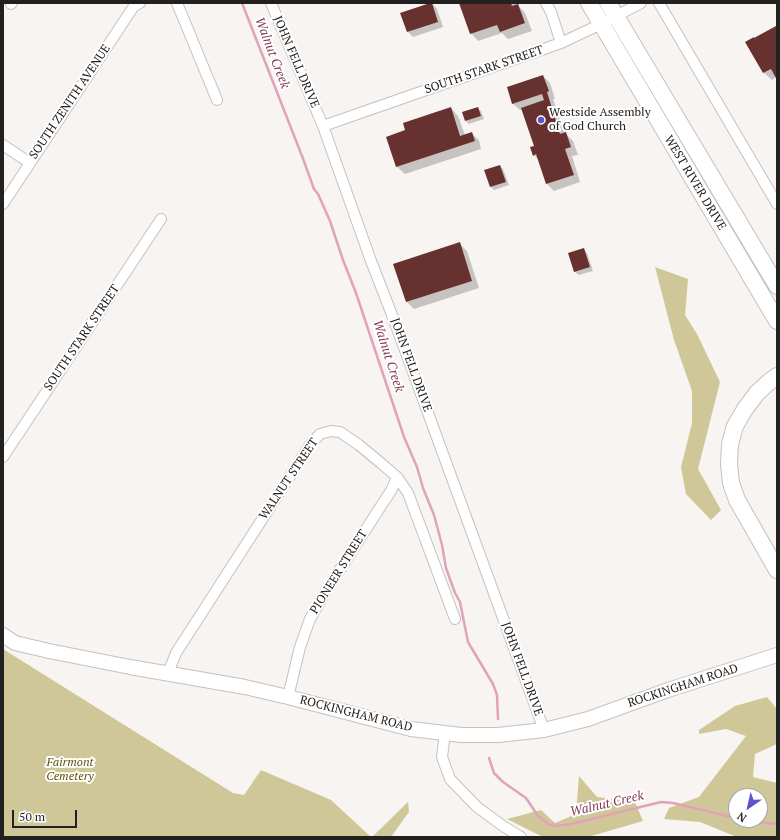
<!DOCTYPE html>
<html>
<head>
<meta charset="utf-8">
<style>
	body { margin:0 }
	#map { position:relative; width:780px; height:840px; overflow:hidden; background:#f8f4f1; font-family:"PT Serif",serif }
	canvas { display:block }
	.frame { position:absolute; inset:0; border:4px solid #222120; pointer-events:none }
	.north { position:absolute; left:728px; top:788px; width:40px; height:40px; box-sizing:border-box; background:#fff; border:1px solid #a7a6a6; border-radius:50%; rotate:214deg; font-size:11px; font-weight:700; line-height:16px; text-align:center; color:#222120 }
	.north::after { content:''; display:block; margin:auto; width:14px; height:18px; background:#5e54cc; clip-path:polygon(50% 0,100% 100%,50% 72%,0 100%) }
	.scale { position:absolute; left:12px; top:810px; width:65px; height:18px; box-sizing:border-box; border:2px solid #222120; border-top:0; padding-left:5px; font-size:12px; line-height:14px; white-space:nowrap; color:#222120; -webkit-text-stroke:3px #fff; paint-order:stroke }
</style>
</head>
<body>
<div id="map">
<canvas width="780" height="840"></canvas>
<div class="frame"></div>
<div class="north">N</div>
<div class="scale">50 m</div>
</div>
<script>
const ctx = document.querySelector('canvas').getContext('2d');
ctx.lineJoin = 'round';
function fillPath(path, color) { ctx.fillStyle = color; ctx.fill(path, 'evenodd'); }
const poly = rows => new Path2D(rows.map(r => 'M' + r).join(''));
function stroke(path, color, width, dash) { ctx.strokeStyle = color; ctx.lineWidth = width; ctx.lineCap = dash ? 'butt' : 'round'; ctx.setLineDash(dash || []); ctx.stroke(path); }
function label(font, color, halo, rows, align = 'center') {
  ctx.font = font + ' "PT Serif",serif'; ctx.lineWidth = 4; ctx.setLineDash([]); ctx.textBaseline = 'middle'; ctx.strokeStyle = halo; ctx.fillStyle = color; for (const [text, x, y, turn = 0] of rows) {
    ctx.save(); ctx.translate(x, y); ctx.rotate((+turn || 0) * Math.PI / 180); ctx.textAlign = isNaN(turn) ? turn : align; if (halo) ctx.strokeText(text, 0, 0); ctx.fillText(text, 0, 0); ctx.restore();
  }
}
fillPath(poly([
	[655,267,688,279,685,315,697,334,720,382,698,469,721,510,711,520,686,494,681,467,692,423,692,391,674,340],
	[3,649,233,793,244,795,261,770,331,800,371,837,3,837],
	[767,697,777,709,777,744,755,754,753,777,777,783,777,837,737,837,700,822,664,819,669,808,699,797,746,736,726,729,699,734,699,730,735,706],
	[736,796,760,796,760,820,736,820],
	[579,776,597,797,635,802,643,821,588,837,543,837,507,819,541,810,555,823,576,814],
	[408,802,409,812,391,837,372,837]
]), '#d0c798');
fillPath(poly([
	[432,3,437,9,443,27,413,37,408,32],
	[460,3,521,3,518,5,525,13,532,31,508,39,502,33,478,41,471,33],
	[777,29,777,78,776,77,772,80,764,73,747,42],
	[543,76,550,83,555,99,553,99,565,134,566,134,573,141,578,155,572,156,580,182,554,191,547,184,540,161,534,155,535,147,523,109,520,110,512,103],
	[451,108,458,116,465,135,471,133,479,140,481,149,405,174,397,167],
	[478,108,481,111,484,119,469,124,466,121],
	[500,166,503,169,509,185,494,190,491,187],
	[459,243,467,251,479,288,414,309,407,302,395,265],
	[584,250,587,253,593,271,579,275,575,272,570,254]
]), '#0003');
stroke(poly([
	[242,3,302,156,314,189,318,194,330,221,343,260,356,293,404,437,417,467,423,488,434,515,442,545,446,568,455,593,460,602,468,642,493,684,497,695,498,719],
	[489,758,494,773,503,782,526,798,538,816,548,824,556,826,571,824,661,802,673,803,736,818],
	[744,820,777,824]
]), '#e1a3b7', 2.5);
fillPath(poly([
	[430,3,432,3,438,22,407,32,400,13],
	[459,3,511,3,512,6,518,4,525,23,500,32,497,25,470,34],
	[776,26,777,29,777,80,771,69,763,73,745,42,754,37,754,38],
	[543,75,549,91,547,92,560,134,566,132,571,147,565,149,574,175,546,184,536,154,533,156,530,147,534,146,521,108,544,100,542,94,512,104,507,87],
	[451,107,460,136,472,132,475,141,396,167,386,137,405,130,403,123],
	[478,107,481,116,465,121,462,112],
	[500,165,506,182,490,187,484,170],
	[460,242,472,281,406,302,393,264],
	[584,248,590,267,574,272,568,253]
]), '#673130');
const street = poly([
	[177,3,217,100],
	[271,3,323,126,371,261,394,320,544,730],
	[546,3,551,12,561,43],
	[659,3,777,204],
	[11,4,12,3],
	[323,126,561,43,601,24,641,3],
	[3,145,30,163],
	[3,204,134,6,140,3],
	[3,457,161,219],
	[168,673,176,653,310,445,320,434,331,431,340,432,359,445,382,464,397,477,408,493,455,619],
	[288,697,300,647,310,619,326,591,392,489,397,477],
	[445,733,442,757,450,779,477,807,503,826,521,837]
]);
const secondary = poly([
	[3,635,15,643,49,651,130,667,245,687,288,697,411,729,461,735,498,735,544,730,588,719,668,690,777,655]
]);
const primary = poly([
	[589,3,777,321],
	[608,3,777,286],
	[777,376,769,382,757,393,745,409,735,426,730,444,729,464,731,483,737,500,777,570]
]);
stroke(street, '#c5c1bf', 12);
stroke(secondary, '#c5c1bf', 16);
stroke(primary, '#c5c1bf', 18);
stroke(street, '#fff', 10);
stroke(secondary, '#fff', 14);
stroke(primary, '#fff', 16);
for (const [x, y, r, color] of [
	[541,120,4,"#5e54cc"]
]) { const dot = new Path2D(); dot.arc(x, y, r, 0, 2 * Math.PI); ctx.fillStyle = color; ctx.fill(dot); stroke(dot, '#fff', 1.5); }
label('12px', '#222120', '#fff', [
	["JOHN FELL DRIVE",296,62,67],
	["SOUTH STARK STREET",484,70,-19],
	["SOUTH ZENITH AVENUE",70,102,-56],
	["WEST RIVER DRIVE",695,183,59],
	["SOUTH STARK STREET",82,338,-56],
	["JOHN FELL DRIVE",411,365,70],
	["WALNUT STREET",289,479,-56],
	["PIONEER STREET",339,572,-58],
	["JOHN FELL DRIVE",522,669,70],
	["ROCKINGHAM ROAD",683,686,-18],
	["ROCKINGHAM ROAD",356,714,14]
]);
label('12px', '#222120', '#fff', [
	["Westside Assembly",549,113],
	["of God Church",549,127]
], 'left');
label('italic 12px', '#5e520a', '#fff', [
	["Fairmont",70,763],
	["Cemetery",70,777]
]);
label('italic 13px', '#843956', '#fff', [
	["Walnut Creek",272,53,69],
	["Walnut Creek",388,356,72],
	["Walnut Creek",607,804,-13]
]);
</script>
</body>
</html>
